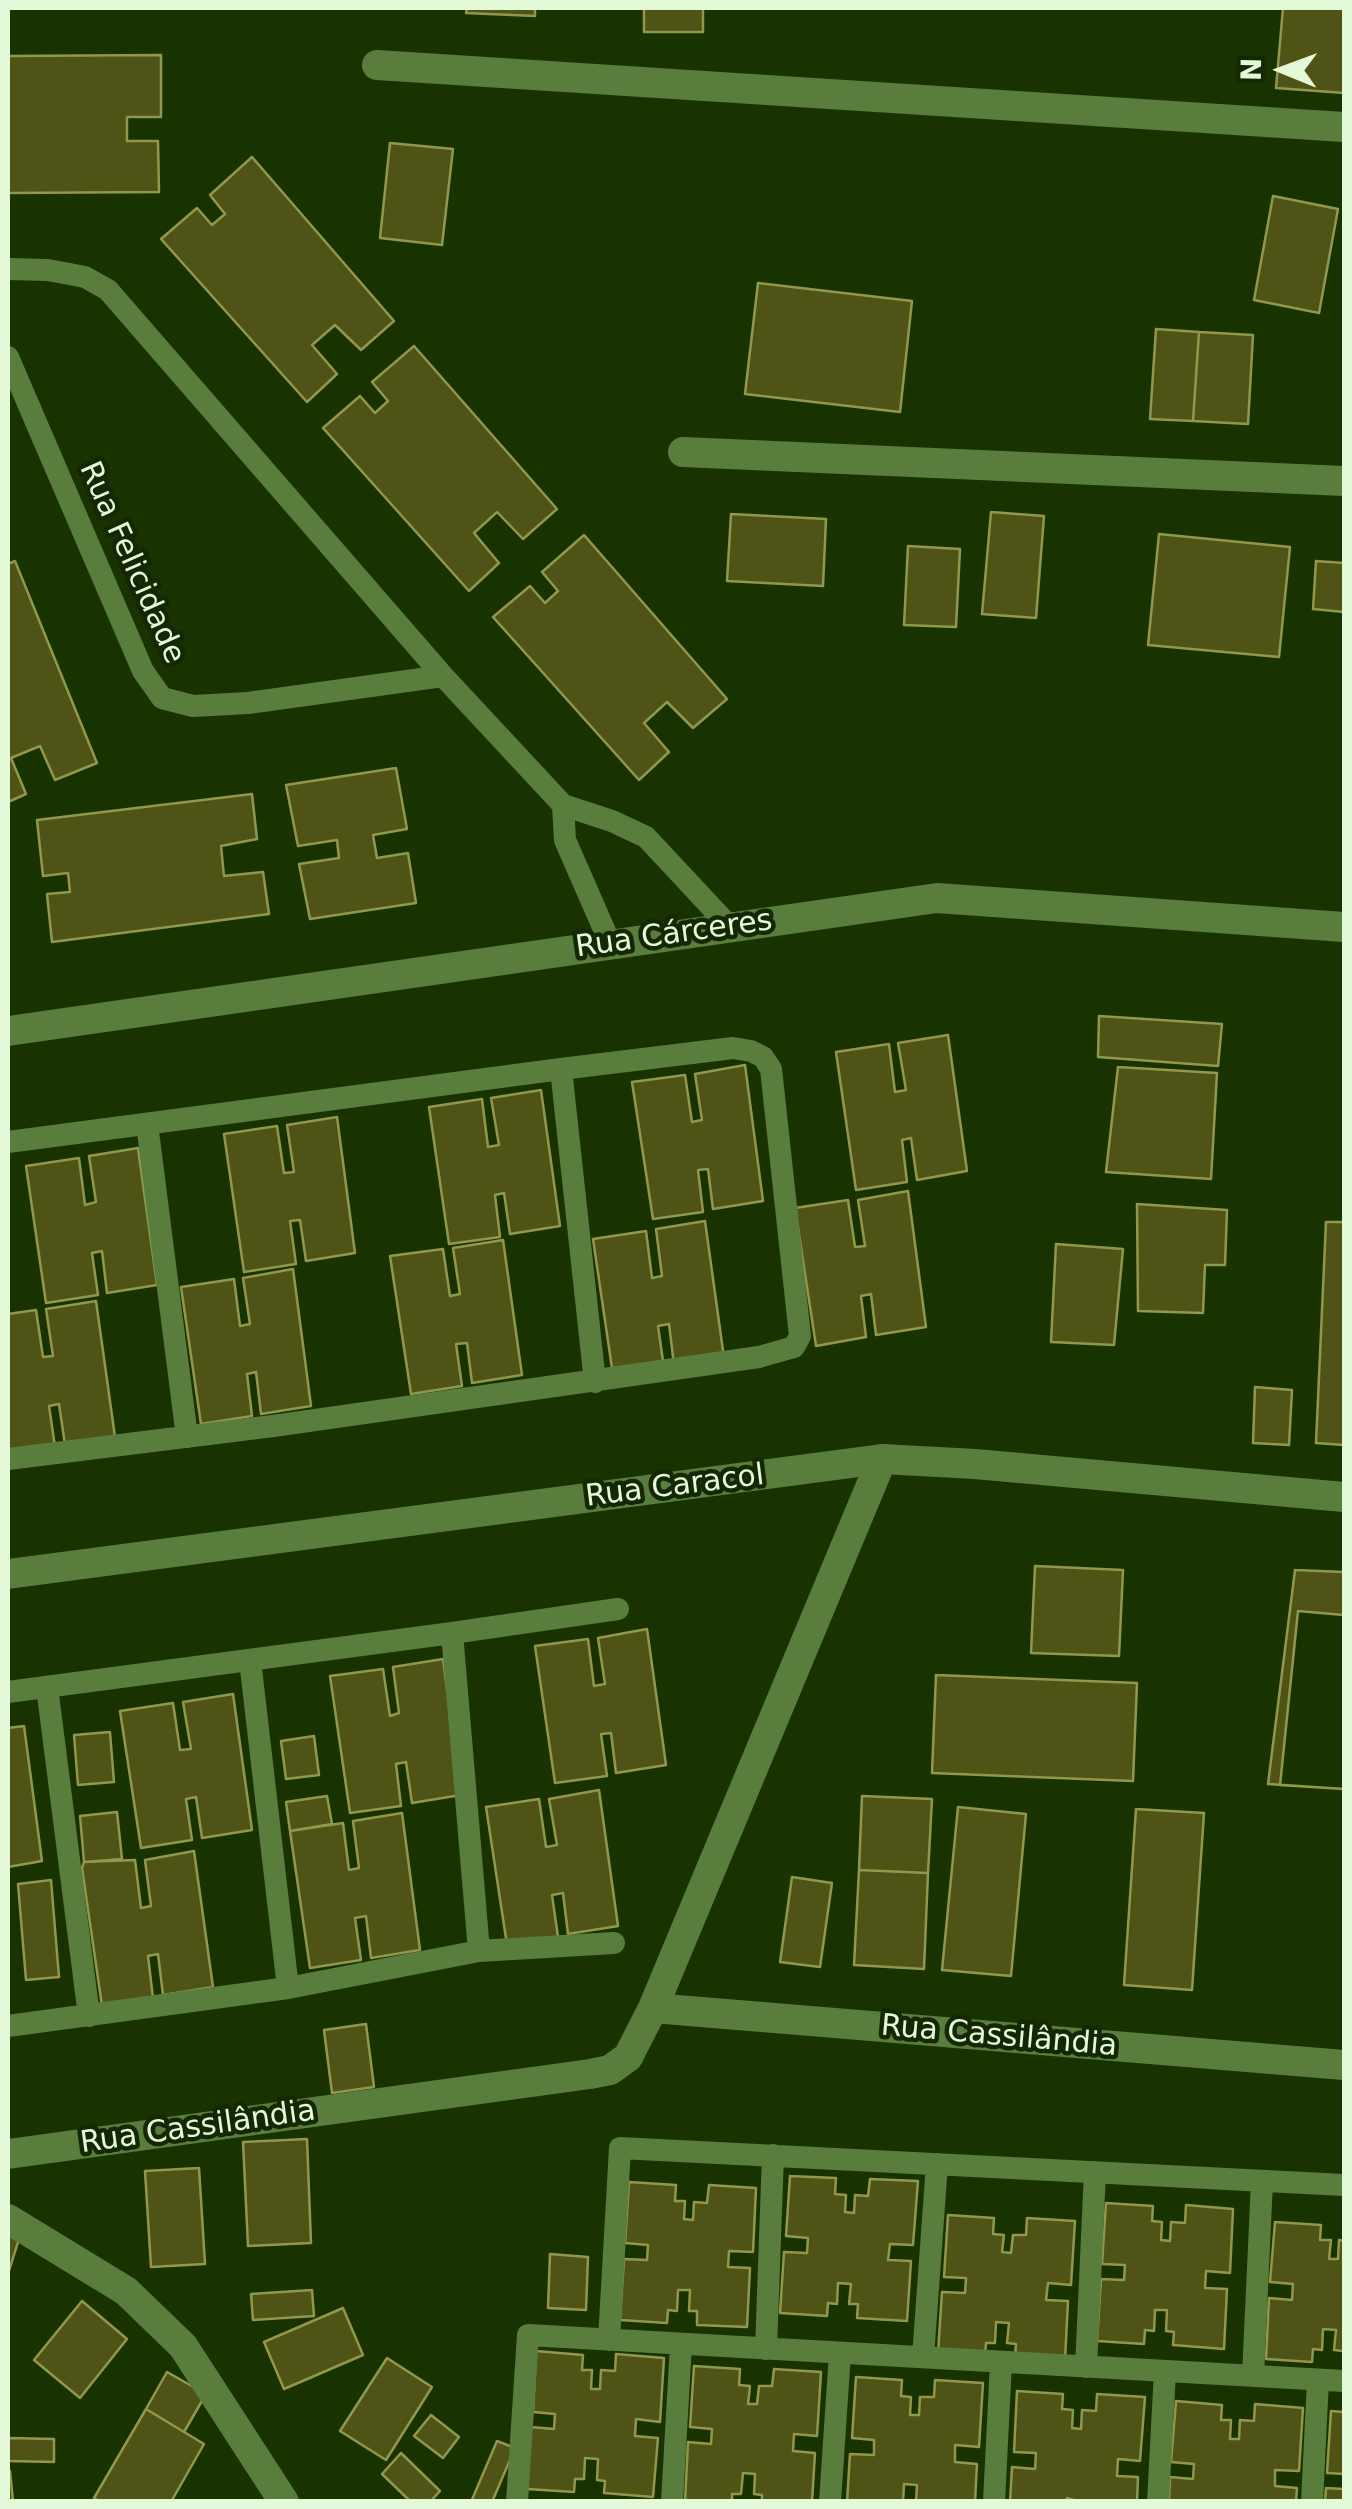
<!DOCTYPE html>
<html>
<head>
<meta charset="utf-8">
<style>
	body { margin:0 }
	#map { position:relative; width:1352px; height:2509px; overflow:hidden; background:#193300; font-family:"DejaVu Sans",sans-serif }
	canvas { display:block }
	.frame { position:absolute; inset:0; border:10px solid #e4f9d7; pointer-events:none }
	.north { position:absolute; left:1232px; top:20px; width:100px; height:100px; -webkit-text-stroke:8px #152705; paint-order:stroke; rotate:271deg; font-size:28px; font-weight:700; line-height:40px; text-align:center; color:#e4f9d7 }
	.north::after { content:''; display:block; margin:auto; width:35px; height:45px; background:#e4f9d7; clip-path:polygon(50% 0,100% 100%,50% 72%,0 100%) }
</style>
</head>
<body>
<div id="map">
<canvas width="1352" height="2509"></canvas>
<div class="frame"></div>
<div class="north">N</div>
</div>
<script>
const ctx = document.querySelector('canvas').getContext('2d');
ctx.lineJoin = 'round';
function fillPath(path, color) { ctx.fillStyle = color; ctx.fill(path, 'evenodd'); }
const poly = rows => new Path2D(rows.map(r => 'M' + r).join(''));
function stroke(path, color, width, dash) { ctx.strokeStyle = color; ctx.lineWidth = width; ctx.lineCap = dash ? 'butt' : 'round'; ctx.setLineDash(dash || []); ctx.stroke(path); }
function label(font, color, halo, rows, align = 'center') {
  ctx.font = font + ' "DejaVu Sans",sans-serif'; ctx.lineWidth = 9; ctx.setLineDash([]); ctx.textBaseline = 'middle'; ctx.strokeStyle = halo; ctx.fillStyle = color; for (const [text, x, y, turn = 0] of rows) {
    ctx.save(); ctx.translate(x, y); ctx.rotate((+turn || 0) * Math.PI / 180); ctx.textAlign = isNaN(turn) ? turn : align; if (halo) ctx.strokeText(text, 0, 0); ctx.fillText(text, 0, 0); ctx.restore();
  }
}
const building = poly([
	[467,8,535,8,535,16,466,13,467,8],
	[644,8,703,8,703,32,644,32,644,8],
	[1283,8,1344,8,1344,93,1276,88,1283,8],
	[161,55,161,117,127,117,127,141,158,141,159,192,8,193,8,56,161,55],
	[390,143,453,149,442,245,380,238,390,143],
	[252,157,394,321,361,350,335,325,312,345,337,374,307,402,161,239,197,208,212,225,225,214,210,195,252,157],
	[1273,196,1338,209,1319,313,1254,300,1273,196],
	[758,283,912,301,900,412,745,394,758,283],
	[1156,329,1199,332,1193,421,1150,419,1156,329],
	[1199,332,1253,335,1248,424,1193,421,1199,332],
	[414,346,557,509,523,539,497,512,474,533,499,563,469,591,323,428,360,396,375,413,388,401,372,382,414,346],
	[991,512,1044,516,1036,618,982,614,991,512],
	[731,514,826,519,823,586,727,581,731,514],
	[1159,534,1290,547,1279,657,1148,645,1159,534],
	[584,535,727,699,693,728,667,702,644,723,669,752,639,780,493,617,530,586,545,603,558,591,542,572,584,535],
	[908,546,960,549,956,627,904,625,908,546],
	[15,561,97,763,55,780,40,746,11,758,26,794,8,802,8,564,15,561],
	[1316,561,1344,563,1344,612,1313,609,1316,561],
	[396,768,407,829,373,835,377,858,408,853,416,903,310,919,299,864,339,858,337,840,298,846,286,785,396,768],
	[252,794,257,839,221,846,224,876,263,872,269,914,52,942,47,894,70,892,68,873,43,876,37,820,252,794],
	[1099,1016,1222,1024,1218,1066,1098,1057,1099,1016],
	[948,1035,967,1171,917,1180,911,1138,902,1140,907,1182,856,1190,836,1052,889,1044,895,1092,906,1090,898,1043,948,1035],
	[745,1065,763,1201,713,1209,708,1169,698,1170,703,1212,653,1219,632,1082,685,1075,692,1122,702,1120,695,1074,745,1065],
	[1118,1067,1217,1073,1211,1179,1106,1172,1118,1067],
	[541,1090,560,1226,510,1234,504,1193,495,1195,500,1237,449,1244,429,1107,482,1099,488,1147,499,1145,491,1098,541,1090],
	[337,1117,355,1253,306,1261,300,1220,290,1221,296,1264,244,1272,224,1134,277,1126,284,1173,294,1172,287,1125,337,1117],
	[138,1148,157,1285,107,1293,102,1251,92,1253,98,1295,46,1303,26,1166,79,1158,85,1205,96,1202,89,1156,138,1148],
	[908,1191,926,1327,876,1335,871,1294,861,1296,866,1337,816,1346,795,1208,848,1200,855,1247,865,1246,858,1200,908,1191],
	[1137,1204,1227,1210,1225,1265,1205,1265,1203,1313,1138,1311,1137,1204],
	[705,1221,724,1358,674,1365,669,1324,658,1326,664,1368,613,1375,593,1239,646,1231,652,1278,662,1276,656,1229,705,1221],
	[1326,1222,1344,1222,1344,1445,1316,1443,1326,1222],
	[503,1240,522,1375,472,1383,467,1343,456,1344,462,1386,411,1394,390,1256,443,1249,450,1296,460,1294,453,1248,503,1240],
	[1056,1244,1123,1249,1114,1345,1051,1342,1056,1244],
	[293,1269,311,1406,261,1414,256,1372,247,1374,252,1416,201,1424,181,1287,234,1279,240,1326,250,1324,243,1278,293,1269],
	[96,1301,115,1437,65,1445,59,1404,49,1406,55,1447,8,1455,8,1314,36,1310,43,1357,53,1356,46,1309,96,1301],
	[1255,1387,1292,1390,1289,1445,1253,1443,1255,1387],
	[1035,1566,1123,1570,1119,1656,1031,1653,1035,1566],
	[1295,1570,1344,1572,1344,1789,1268,1784,1295,1570],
	[1298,1611,1344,1615,1344,1789,1280,1785,1298,1611],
	[647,1629,666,1765,616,1773,611,1733,601,1734,607,1776,555,1783,535,1646,588,1639,594,1686,605,1684,598,1638,647,1629],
	[443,1659,461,1795,412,1803,406,1762,396,1764,401,1806,350,1813,330,1676,383,1669,390,1716,399,1713,393,1667,443,1659],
	[936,1675,1137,1683,1133,1781,932,1773,936,1675],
	[233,1694,252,1830,202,1838,196,1797,186,1799,192,1840,141,1848,120,1711,173,1703,180,1750,191,1749,183,1702,233,1694],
	[24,1726,42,1861,8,1867,8,1728,24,1726],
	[110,1732,114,1782,78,1785,74,1735,110,1732],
	[314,1736,319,1775,286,1779,281,1741,314,1736],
	[599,1790,618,1926,568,1934,563,1893,552,1895,558,1937,507,1945,486,1807,539,1799,546,1847,557,1845,549,1799,599,1790],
	[327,1796,332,1824,290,1831,286,1802,327,1796],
	[862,1796,932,1799,928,1873,859,1870,862,1796],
	[958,1807,1026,1814,1011,1976,942,1970,958,1807],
	[1136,1809,1204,1813,1192,1990,1124,1985,1136,1809],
	[117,1812,122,1859,84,1862,80,1816,117,1812],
	[402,1813,420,1950,371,1958,366,1916,355,1918,361,1960,310,1968,290,1831,343,1823,349,1870,359,1868,353,1821,402,1813],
	[194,1851,213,1987,163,1995,158,1954,148,1956,153,1998,102,2006,82,1868,84,1862,135,1860,141,1908,151,1906,145,1860,194,1851],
	[859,1870,928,1873,924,1969,854,1965,859,1870],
	[792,1877,832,1883,820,1967,780,1962,792,1877],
	[51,1880,59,1977,26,1980,18,1884,51,1880],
	[366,2024,374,2087,332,2093,324,2030,366,2024],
	[307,2139,311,2243,248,2246,243,2142,307,2139],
	[199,2168,205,2264,151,2267,145,2171,199,2168],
	[790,2176,836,2178,835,2194,846,2195,845,2212,854,2213,855,2195,868,2196,870,2179,918,2181,913,2245,890,2244,888,2260,911,2261,907,2321,857,2318,858,2304,849,2304,851,2284,838,2283,837,2304,828,2303,827,2316,780,2313,784,2252,807,2253,808,2238,786,2236,790,2176],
	[629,2182,676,2185,675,2201,685,2201,684,2219,693,2220,694,2202,707,2203,709,2185,756,2188,753,2252,729,2251,728,2267,750,2268,747,2327,697,2325,697,2311,689,2311,690,2290,678,2290,677,2311,668,2310,667,2323,620,2320,624,2259,647,2260,648,2245,625,2243,629,2182],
	[1106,2203,1153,2206,1152,2221,1162,2222,1161,2240,1170,2241,1171,2222,1185,2223,1186,2205,1233,2209,1230,2273,1206,2271,1205,2288,1227,2289,1224,2349,1173,2345,1174,2332,1166,2331,1167,2310,1155,2310,1154,2331,1145,2330,1144,2344,1097,2341,1101,2279,1124,2280,1125,2265,1102,2264,1106,2203],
	[948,2215,994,2218,993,2234,1004,2235,1002,2252,1011,2253,1013,2235,1026,2235,1027,2218,1075,2221,1071,2285,1048,2283,1046,2300,1068,2301,1065,2360,1015,2357,1016,2344,1007,2343,1009,2323,996,2322,995,2343,986,2343,985,2356,938,2353,942,2292,965,2293,966,2278,944,2277,948,2215],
	[1275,2222,1321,2225,1320,2240,1331,2240,1329,2259,1338,2259,1339,2240,1344,2241,1344,2364,1343,2351,1334,2350,1336,2330,1323,2329,1322,2350,1313,2349,1312,2362,1266,2359,1269,2298,1292,2300,1293,2284,1270,2282,1275,2222],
	[8,2234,19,2239,8,2274,8,2234],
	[550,2254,588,2257,586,2310,548,2308,550,2254],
	[312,2290,314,2316,253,2320,251,2294,312,2290],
	[82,2301,127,2339,80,2398,34,2360,82,2301],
	[343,2308,363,2355,284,2389,264,2342,343,2308],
	[536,2351,583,2355,582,2370,592,2370,591,2389,600,2389,601,2370,615,2371,616,2354,664,2358,660,2422,636,2419,635,2436,658,2438,653,2497,604,2493,605,2481,597,2480,598,2459,585,2458,584,2479,575,2479,574,2492,527,2489,531,2427,554,2429,555,2414,533,2412,536,2351],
	[387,2358,432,2387,386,2460,340,2431,387,2358],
	[694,2366,740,2369,739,2385,750,2386,748,2404,757,2404,759,2386,772,2386,774,2369,821,2372,817,2436,794,2434,793,2451,815,2453,812,2502,762,2502,762,2495,754,2494,755,2474,743,2473,741,2494,732,2494,732,2502,685,2502,688,2442,711,2444,712,2429,690,2427,694,2366],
	[167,2372,206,2394,184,2432,146,2409,167,2372],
	[856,2377,902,2380,901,2396,911,2397,910,2415,919,2415,920,2397,934,2397,935,2380,983,2383,979,2447,955,2445,955,2462,977,2464,975,2502,916,2502,917,2485,904,2484,903,2502,847,2502,850,2454,874,2455,874,2440,852,2438,856,2377],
	[1017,2391,1063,2394,1062,2409,1073,2410,1072,2428,1081,2429,1082,2410,1096,2411,1097,2394,1145,2397,1140,2461,1118,2459,1117,2476,1138,2477,1137,2502,1079,2502,1067,2498,1066,2502,1010,2502,1012,2467,1035,2469,1036,2453,1014,2452,1017,2391],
	[1176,2401,1222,2405,1221,2420,1231,2420,1230,2439,1239,2439,1240,2420,1254,2421,1255,2404,1303,2408,1299,2471,1275,2470,1275,2486,1297,2488,1296,2502,1169,2502,1170,2477,1193,2479,1194,2464,1171,2462,1176,2401],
	[146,2409,204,2444,171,2502,101,2502,94,2498,146,2409],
	[1331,2411,1344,2412,1344,2474,1327,2473,1331,2411],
	[431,2415,459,2437,443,2458,414,2436,431,2415],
	[8,2438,54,2439,54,2462,8,2461,8,2438],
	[497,2441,515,2448,492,2502,471,2502,497,2441],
	[401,2453,440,2491,430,2502,411,2502,382,2474,401,2453],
	[8,2471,10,2471,13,2501,8,2501,8,2471],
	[1326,2488,1344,2489,1344,2502,1325,2502,1326,2488]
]);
fillPath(building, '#4f5316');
stroke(building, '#91984b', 2.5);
stroke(poly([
	[8,269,48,270,85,277,108,290,443,676,563,805,612,821,646,837,730,927],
	[8,357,143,671,162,698,193,706,248,703,443,676],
	[563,805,565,840,610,943],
	[561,1069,595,1382],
	[147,1124,187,1437],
	[8,1142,561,1069,733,1048,751,1051,763,1057,771,1069,800,1336,794,1347,759,1357,273,1426,8,1459],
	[452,1633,618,1609],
	[250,1660,288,1988],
	[47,1687,89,2016],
	[8,1692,452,1633,479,1951,288,1988,8,2026],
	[479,1951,614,1943],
	[609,2340,620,2148,1344,2185],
	[766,2349,773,2155],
	[923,2357,937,2164],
	[1086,2367,1095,2172],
	[1253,2376,1262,2181],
	[517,2502,528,2335,1344,2381],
	[672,2502,681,2344],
	[830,2502,840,2353],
	[994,2502,1001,2362],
	[1158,2502,1165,2371],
	[1312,2502,1318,2380]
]), '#587d3d', 22);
stroke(poly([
	[377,65,1344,127],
	[683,452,1344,481],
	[653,2008,1344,2065],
	[8,2154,590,2074,610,2070,628,2057,653,2008,882,1459],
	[8,2219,126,2291,183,2346,284,2502]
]), '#587d3d', 30);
stroke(poly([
	[8,1031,937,898,1344,927],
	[8,1574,882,1459,975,1464,1344,1497]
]), '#587d3d', 30);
label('30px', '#e4f9d7', '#152705', [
	["Rua Felicidade",131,563,66],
	["Rua Cárceres",674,935,-8],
	["Rua Caracol",675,1487,-7],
	["Rua Cassilândia",999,2037,5],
	["Rua Cassilândia",198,2128,-8]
]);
</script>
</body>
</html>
